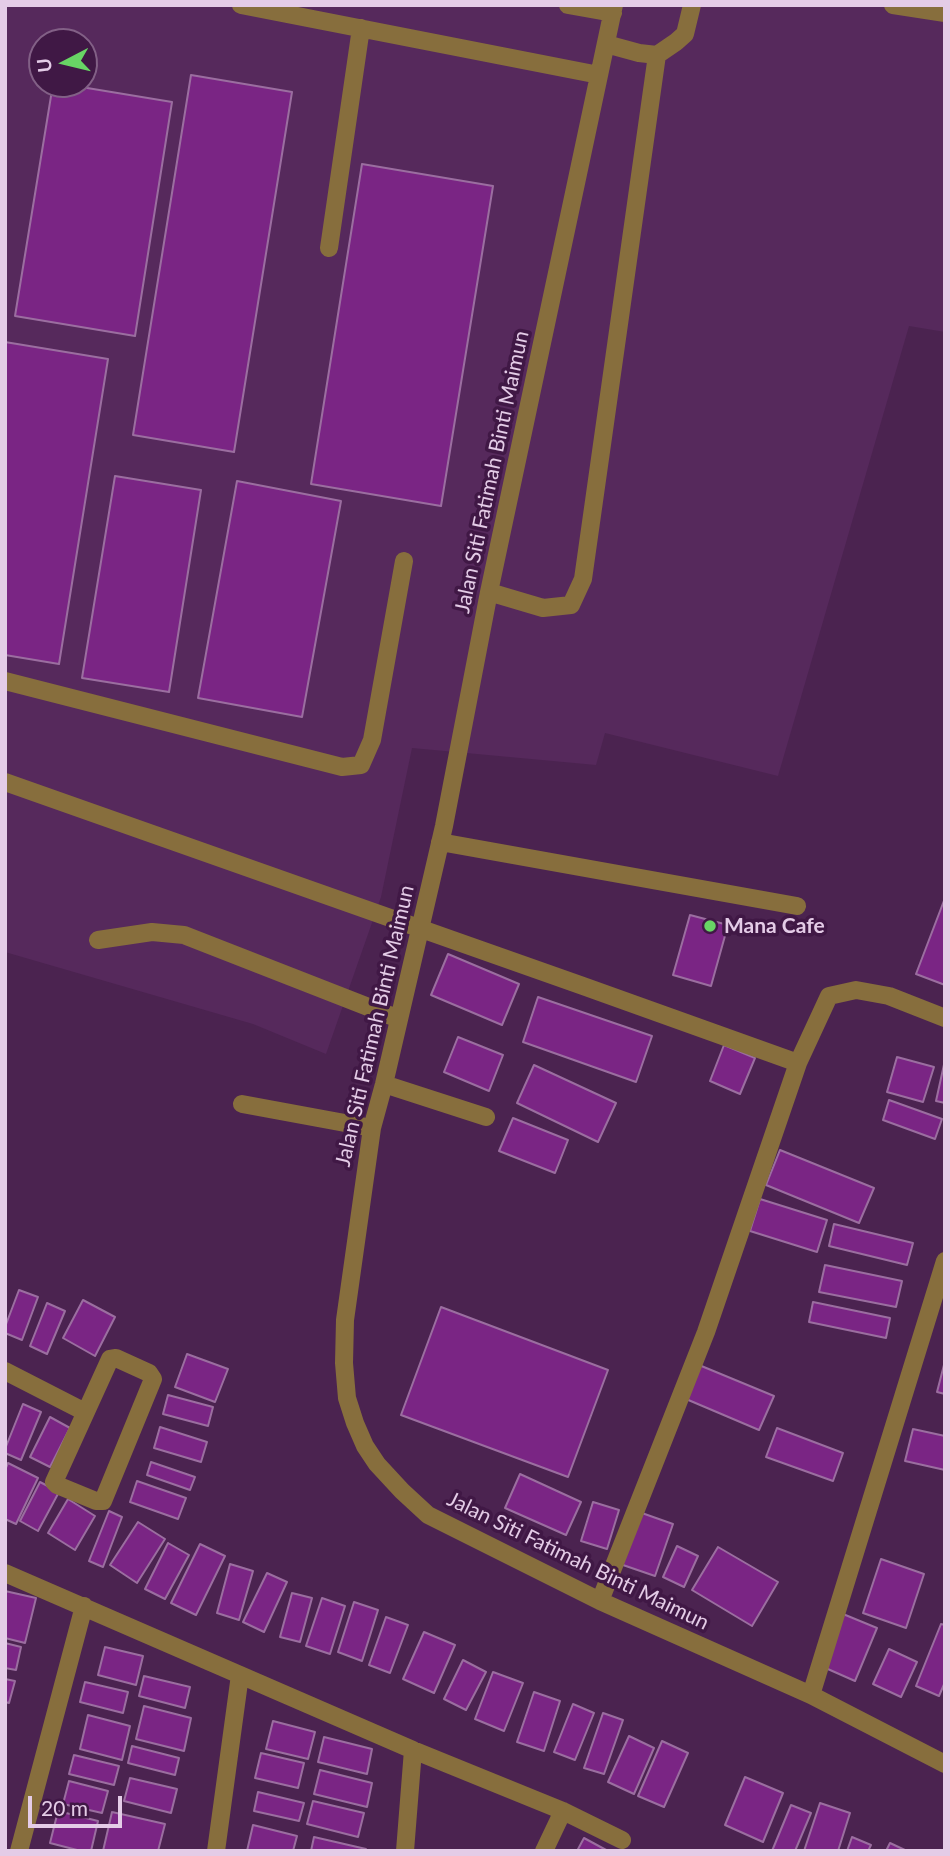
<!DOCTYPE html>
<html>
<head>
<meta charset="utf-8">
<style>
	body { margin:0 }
	#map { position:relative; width:950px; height:1856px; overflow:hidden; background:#4b2350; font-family:Lato,sans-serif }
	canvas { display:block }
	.frame { position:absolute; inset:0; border:7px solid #e4cce7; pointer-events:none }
	.north { position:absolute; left:28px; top:28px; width:70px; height:70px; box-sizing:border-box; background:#401845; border:2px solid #826086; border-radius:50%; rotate:263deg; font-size:19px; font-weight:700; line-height:28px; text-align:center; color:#e4cce7 }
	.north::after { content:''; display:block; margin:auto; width:24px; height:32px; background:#68d465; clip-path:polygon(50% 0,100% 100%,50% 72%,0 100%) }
	.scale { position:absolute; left:28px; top:1796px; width:94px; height:32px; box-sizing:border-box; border:4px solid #e4cce7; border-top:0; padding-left:9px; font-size:21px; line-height:24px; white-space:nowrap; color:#e4cce7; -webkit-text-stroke:5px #401845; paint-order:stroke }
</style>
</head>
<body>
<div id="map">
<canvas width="950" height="1856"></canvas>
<div class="frame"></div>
<div class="north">U</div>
<div class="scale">20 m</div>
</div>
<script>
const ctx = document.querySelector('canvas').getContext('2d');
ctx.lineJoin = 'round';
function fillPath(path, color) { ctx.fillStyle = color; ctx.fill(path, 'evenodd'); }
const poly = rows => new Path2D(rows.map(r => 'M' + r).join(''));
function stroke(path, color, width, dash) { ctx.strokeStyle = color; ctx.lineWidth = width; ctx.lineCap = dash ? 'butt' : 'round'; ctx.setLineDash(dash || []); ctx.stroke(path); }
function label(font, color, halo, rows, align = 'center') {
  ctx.font = font + ' Lato,sans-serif'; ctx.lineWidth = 7; ctx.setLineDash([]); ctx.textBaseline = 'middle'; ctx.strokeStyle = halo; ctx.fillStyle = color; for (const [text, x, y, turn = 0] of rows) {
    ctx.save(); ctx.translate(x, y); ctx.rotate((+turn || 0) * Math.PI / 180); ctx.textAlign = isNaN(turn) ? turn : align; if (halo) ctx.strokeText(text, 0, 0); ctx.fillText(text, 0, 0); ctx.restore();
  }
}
fillPath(poly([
	[5,5,945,5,945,332,909,326,778,776,605,733,596,765,412,748,381,897,326,1054,253,1024,5,952],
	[42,42,84,42,84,84,42,84]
]), '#56295c');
const building = poly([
	[191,75,292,92,234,452,133,435,191,75],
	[53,84,63,84,172,102,135,336,15,316,53,84],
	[362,164,493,186,441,506,311,484,362,164],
	[5,342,108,359,59,664,5,655,5,342],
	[115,476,201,490,169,692,82,678,115,476],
	[237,481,341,501,302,717,198,698,237,481],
	[945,898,945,985,916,974,945,898],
	[690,915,728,925,711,986,673,975,690,915],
	[448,954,519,984,502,1025,431,995,448,954],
	[538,997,652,1036,636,1082,523,1042,538,997],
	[458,1037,503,1055,489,1091,444,1072,458,1037],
	[724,1045,755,1058,740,1094,710,1081,724,1045],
	[897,1057,934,1067,923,1102,887,1092,897,1057],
	[945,1060,945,1103,936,1101,945,1060],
	[534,1065,616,1103,598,1142,517,1103,534,1065],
	[889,1100,942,1119,935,1139,883,1120,889,1100],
	[513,1118,568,1140,555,1173,499,1151,513,1118],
	[780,1150,874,1188,859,1223,766,1185,780,1150],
	[760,1199,827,1220,817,1252,750,1231,760,1199],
	[834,1224,913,1243,907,1265,829,1246,834,1224],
	[825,1265,902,1281,896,1307,819,1292,825,1265],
	[19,1290,38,1297,22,1340,5,1333,5,1327,19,1290],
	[83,1300,115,1317,95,1356,63,1338,83,1300],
	[813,1302,890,1318,886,1338,809,1322,813,1302],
	[47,1303,65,1311,47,1354,30,1346,47,1303],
	[441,1307,608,1370,568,1477,401,1415,441,1307],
	[187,1354,228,1369,215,1402,175,1387,187,1354],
	[945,1361,945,1394,937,1392,945,1361],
	[699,1365,774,1396,759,1430,686,1399,699,1365],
	[168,1395,213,1407,208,1426,163,1414,168,1395],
	[23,1404,41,1412,21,1460,5,1453,5,1449,23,1404],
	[50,1417,70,1428,50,1467,30,1457,50,1417],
	[160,1427,207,1442,201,1462,154,1448,160,1427],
	[777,1428,843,1453,833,1481,766,1457,777,1428],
	[913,1429,945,1436,945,1470,905,1461,913,1429],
	[151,1462,195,1477,190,1490,147,1475,151,1462],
	[8,1463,38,1478,16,1524,5,1519,5,1470,8,1463],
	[520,1474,581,1502,566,1535,505,1508,520,1474],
	[137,1481,186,1498,178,1519,130,1502,137,1481],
	[40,1482,59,1492,38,1531,20,1521,40,1482],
	[68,1499,95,1516,75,1550,48,1533,68,1499],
	[593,1502,619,1510,607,1549,581,1541,593,1502],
	[109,1511,122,1517,103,1567,89,1561,109,1511],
	[639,1512,673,1524,655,1576,620,1564,639,1512],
	[138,1522,165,1539,137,1583,110,1565,138,1522],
	[168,1543,189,1555,165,1599,145,1589,168,1543],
	[200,1544,225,1556,196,1615,171,1603,200,1544],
	[677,1546,698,1556,684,1587,663,1577,677,1546],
	[718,1547,778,1582,752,1626,692,1590,718,1547],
	[881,1559,924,1574,906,1628,863,1613,881,1559],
	[230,1564,253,1571,239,1620,217,1613,230,1564],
	[267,1573,287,1582,264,1632,243,1622,267,1573],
	[5,1591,36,1598,25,1643,5,1638,5,1591],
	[292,1593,312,1598,300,1642,280,1637,292,1593],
	[322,1598,345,1606,330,1654,306,1646,322,1598],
	[354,1602,378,1610,362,1661,338,1652,354,1602],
	[843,1614,877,1628,855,1681,821,1666,843,1614],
	[386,1617,408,1625,390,1673,369,1665,386,1617],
	[941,1624,945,1625,945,1682,939,1696,916,1686,941,1624],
	[424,1632,455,1645,434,1693,403,1679,424,1632],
	[5,1643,21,1647,16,1670,5,1668,5,1643],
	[105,1647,143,1656,136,1685,98,1675,105,1647],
	[889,1649,917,1662,901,1697,873,1684,889,1649],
	[463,1660,486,1672,466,1710,444,1699,463,1660],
	[493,1672,523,1683,504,1731,475,1719,493,1672],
	[144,1676,190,1687,185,1708,139,1696,144,1676],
	[5,1679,15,1681,9,1703,5,1702,5,1679],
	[85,1682,128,1692,123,1713,80,1702,85,1682],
	[534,1692,560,1701,544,1751,517,1742,534,1692],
	[573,1704,594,1713,575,1760,554,1752,573,1704],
	[144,1706,191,1718,184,1751,136,1739,144,1706],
	[603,1713,623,1720,604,1774,584,1768,603,1713],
	[88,1715,130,1726,122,1760,80,1749,88,1715],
	[273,1721,315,1732,308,1759,266,1749,273,1721],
	[629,1736,654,1748,634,1794,608,1782,629,1736],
	[324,1737,372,1749,367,1774,318,1762,324,1737],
	[662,1741,688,1753,664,1807,638,1796,662,1741],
	[132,1746,179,1758,175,1775,128,1763,132,1746],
	[261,1753,304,1763,298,1788,255,1778,261,1753],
	[74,1755,119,1766,114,1785,69,1774,74,1755],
	[320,1770,372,1783,367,1807,314,1794,320,1770],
	[745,1777,783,1793,763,1842,725,1825,745,1777],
	[130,1778,177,1789,171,1813,124,1801,130,1778],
	[69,1781,108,1791,102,1813,63,1804,69,1781],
	[258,1792,304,1803,299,1821,254,1811,258,1792],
	[313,1801,364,1813,358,1837,307,1824,313,1801],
	[820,1803,850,1813,838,1851,804,1851,820,1803],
	[791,1805,811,1813,795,1851,772,1851,791,1805],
	[58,1811,98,1821,91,1851,81,1851,50,1843,58,1811],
	[112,1812,165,1824,158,1851,103,1851,112,1812],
	[253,1825,297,1836,293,1851,247,1851,253,1825],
	[314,1837,366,1849,365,1851,311,1851,314,1837],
	[852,1837,871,1845,868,1851,847,1851,852,1837],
	[584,1838,608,1851,577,1851,584,1838],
	[890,1843,907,1851,886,1851,890,1843]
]);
fillPath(building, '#7a2584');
stroke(building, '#9b6ea0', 2);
stroke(poly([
	[241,5,599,75],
	[568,5,613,13],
	[614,5,489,592,444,826,384,1084,372,1128,345,1320,344,1363,347,1398,355,1423,365,1446,377,1464,402,1491,428,1515,600,1601,811,1695,945,1764],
	[893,5,945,13],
	[606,44,639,53,657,55,676,42,685,34,692,5],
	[329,248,361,28],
	[489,592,543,608,571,605,583,579,657,55],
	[5,681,342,767,361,765,372,740,404,561],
	[5,782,583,986,798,1063],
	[440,842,797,906],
	[98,940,152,932,184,935,399,1019],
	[384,1084,486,1117],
	[242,1104,372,1128],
	[116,1358,149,1373,153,1379,103,1501,96,1501,57,1485,54,1482,110,1359,116,1358],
	[5,1371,85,1412],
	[5,1573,413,1750,563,1811,622,1840],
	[600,1601,706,1332,798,1063,829,996,856,990,889,996,945,1018],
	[811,1695,945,1261],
	[19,1851,84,1606],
	[216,1851,240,1675],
	[405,1851,413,1750],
	[544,1851,563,1811]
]), '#876e3d', 18);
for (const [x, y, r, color] of [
	[710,926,7,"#68d465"]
]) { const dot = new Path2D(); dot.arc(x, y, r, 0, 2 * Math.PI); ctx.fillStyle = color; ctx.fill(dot); stroke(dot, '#401845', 2.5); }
label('21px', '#e4cce7', '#401845', [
	["Jalan Siti Fatimah Binti Maimun",492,472,-78],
	["Jalan Siti Fatimah Binti Maimun",375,1026,-77],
	["Jalan Siti Fatimah Binti Maimun",578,1561,26]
]);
label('bold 21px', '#e4cce7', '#401845', [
	["Mana Cafe",724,926]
], 'left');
</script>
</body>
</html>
